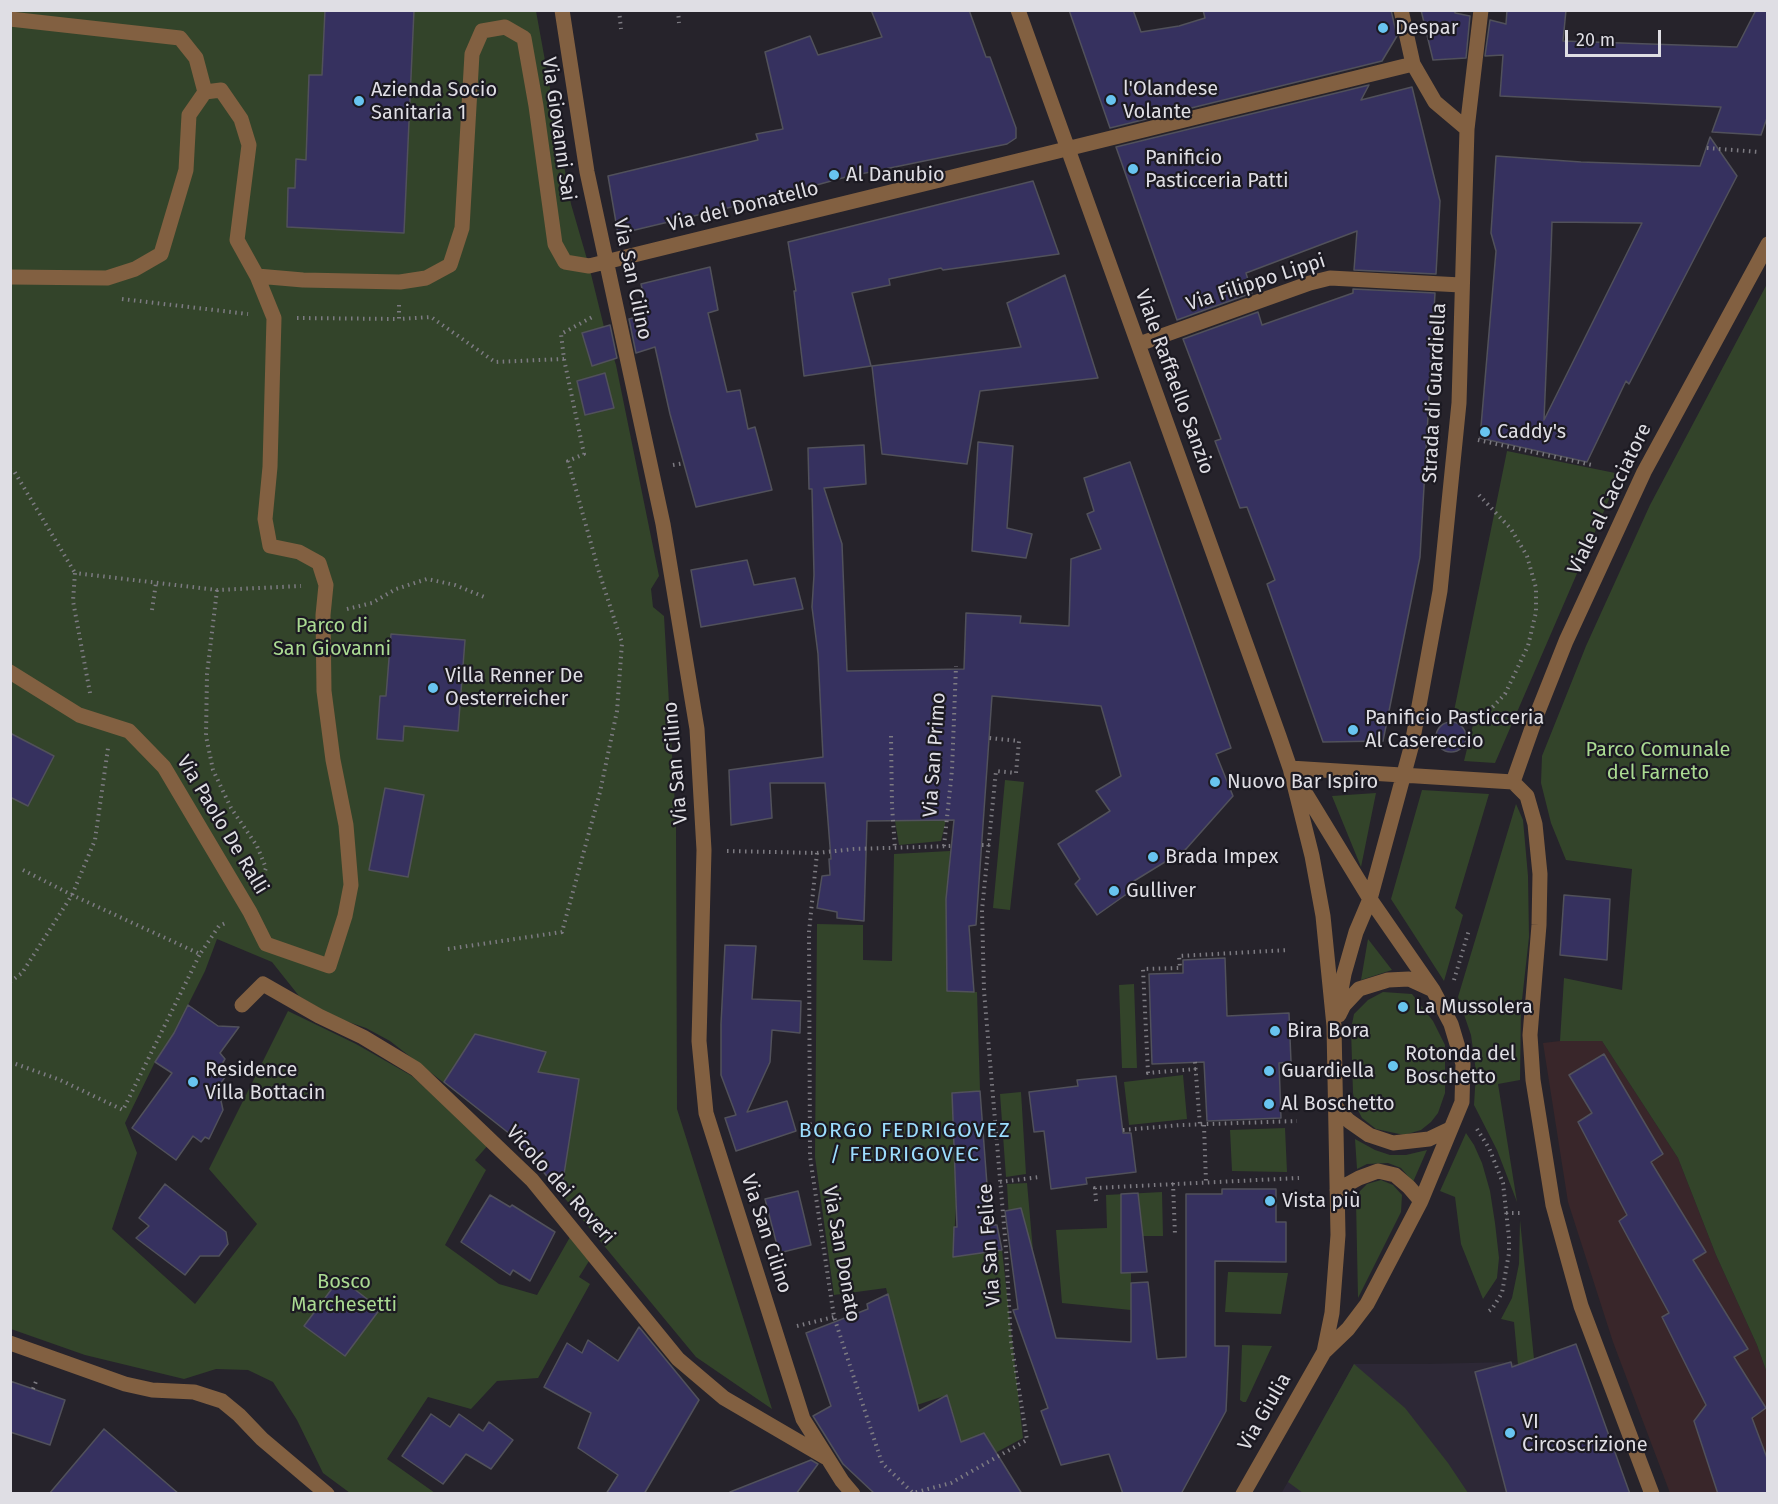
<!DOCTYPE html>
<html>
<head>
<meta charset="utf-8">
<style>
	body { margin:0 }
	#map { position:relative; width:1778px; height:1504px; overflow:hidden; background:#26232b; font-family:"Fira Sans",sans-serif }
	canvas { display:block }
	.frame { position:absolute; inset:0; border:12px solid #dfdee4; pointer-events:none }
	.scale { position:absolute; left:1565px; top:30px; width:96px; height:27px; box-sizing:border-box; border:3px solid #dfdee4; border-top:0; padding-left:8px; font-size:18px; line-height:21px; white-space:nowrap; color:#dfdee4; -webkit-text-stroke:4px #1c1a22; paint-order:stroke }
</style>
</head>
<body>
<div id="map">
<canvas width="1778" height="1504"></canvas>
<div class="frame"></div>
<div class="scale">20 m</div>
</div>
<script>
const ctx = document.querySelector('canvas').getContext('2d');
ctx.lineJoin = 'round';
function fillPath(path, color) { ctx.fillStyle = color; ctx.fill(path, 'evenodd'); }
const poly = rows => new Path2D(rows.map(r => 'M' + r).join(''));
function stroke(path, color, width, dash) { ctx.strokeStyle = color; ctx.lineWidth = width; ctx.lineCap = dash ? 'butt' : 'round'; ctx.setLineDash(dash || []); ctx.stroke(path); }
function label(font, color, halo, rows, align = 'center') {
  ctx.font = font + ' "Fira Sans",sans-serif'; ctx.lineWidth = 4.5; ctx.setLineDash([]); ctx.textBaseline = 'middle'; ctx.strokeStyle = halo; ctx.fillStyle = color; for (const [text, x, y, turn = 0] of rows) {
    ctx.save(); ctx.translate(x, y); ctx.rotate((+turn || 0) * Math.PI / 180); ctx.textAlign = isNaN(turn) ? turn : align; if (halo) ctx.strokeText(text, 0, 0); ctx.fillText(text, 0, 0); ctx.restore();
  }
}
fillPath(poly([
	[1576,1344,1630,1493,1281,1494,1354,1364,1427,1364,1511,1362,1518,1365]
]), '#2d2836');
fillPath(poly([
	[1560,1041,1602,1041,1678,1158,1716,1255,1757,1345,1767,1373,1767,1493,1670,1493,1613,1342,1568,1202,1543,1043]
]), '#39262a');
fillPath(poly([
	[10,11,536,11,571,204,589,266,604,327,616,365,659,576,651,589,653,607,664,616,676,824,677,1109,772,1409,696,1357,515,1138,390,1041,366,1028,334,1017,299,996,272,962,217,939,205,971,174,1033,155,1062,125,1123,137,1153,112,1229,195,1304,257,1224,209,1169,288,1011,356,1044,412,1076,489,1144,475,1160,486,1170,445,1245,499,1284,537,1295,570,1237,589,1261,579,1277,590,1284,538,1378,497,1381,471,1409,428,1397,387,1459,435,1493,350,1493,323,1473,297,1420,273,1382,248,1370,216,1369,184,1379,85,1355,11,1329],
	[1767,284,1767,1373,1757,1345,1716,1255,1678,1158,1602,1041,1560,1041,1564,978,1622,990,1632,869,1566,860,1551,823,1541,783,1542,756,1586,646,1650,505],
	[1507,451,1620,474,1495,763,1464,761,1473,725,1453,716],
	[1005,780,1024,782,1010,910,993,908],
	[1422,790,1489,794,1455,908,1463,915,1444,981,1391,899],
	[1376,793,1361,867,1332,796],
	[1516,804,1523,820,1528,876,1529,937,1521,1009,1520,1080,1498,1084,1517,1202,1497,1150,1474,1105,1476,1072,1471,1035,1458,997],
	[946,820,941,841,899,845,895,821],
	[950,851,947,907,947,991,977,992,980,1091,952,1093,956,1205,953,1256,1002,1250,1023,1438,986,1458,966,1457,947,1395,917,1405,886,1288,834,1295,815,1157,817,924,863,925,863,960,892,961,894,854],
	[1368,939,1392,970,1361,980],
	[1134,984,1137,1068,1122,1068,1119,985],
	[1383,992,1412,994,1433,1021,1445,1045,1445,1093,1438,1113,1431,1122,1421,1130,1404,1135,1376,1129,1362,1118,1355,1104,1353,1093,1351,1029,1354,1014,1368,1000],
	[1183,1075,1187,1119,1129,1125,1124,1082],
	[1021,1092,1026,1174,1006,1177,1000,1094],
	[1285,1128,1287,1172,1232,1171,1230,1130],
	[1466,1133,1474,1145,1482,1163,1490,1191,1495,1223,1499,1258,1497,1278,1483,1299,1461,1244,1455,1197,1440,1191],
	[1355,1139,1375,1150,1390,1155,1406,1155,1427,1150,1413,1182,1401,1168,1388,1163,1367,1164,1357,1169],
	[1381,1180,1393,1185,1402,1195,1401,1212,1358,1298,1356,1200,1360,1191,1367,1184],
	[1027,1183,1033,1251,1011,1256,1007,1184],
	[1162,1192,1163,1236,1121,1236,1121,1272,1131,1273,1131,1310,1062,1303,1056,1230,1107,1228,1106,1195],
	[1520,1220,1534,1359,1518,1365,1514,1322,1501,1319,1512,1298,1519,1264],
	[1228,1272,1288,1273,1281,1314,1225,1312],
	[1242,1345,1272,1346,1246,1402,1243,1402,1240,1400],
	[1354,1364,1405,1408,1448,1463,1468,1493,1303,1493,1288,1482]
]), '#33442a');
const building = poly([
	[325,10,414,10,404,233,287,227,288,188,295,188,296,159,306,160,309,75,322,75,325,10],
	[871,10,969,10,986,57,990,57,1016,128,1016,138,1007,144,846,177,765,199,618,234,608,176,758,140,756,134,783,129,765,52,810,36,818,55,882,37,871,10],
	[1069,10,1133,10,1141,32,1179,26,1205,18,1203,10,1391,10,1397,36,1382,61,1110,128,1069,10],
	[1421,10,1455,10,1455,13,1470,16,1466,58,1433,60,1421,10],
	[1507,10,1566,10,1563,41,1737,47,1756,10,1767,10,1767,118,1761,135,1712,132,1721,107,1500,96,1503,55,1485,56,1490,20,1506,24,1507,10],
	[1369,85,1361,100,1412,87,1440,201,1436,274,1354,270,1357,231,1246,273,1252,293,1177,320,1116,147,1369,85],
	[1710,137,1737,176,1629,384,1626,381,1587,462,1480,438,1496,251,1491,233,1496,156,1581,162,1700,166,1710,137],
	[1552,222,1642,223,1544,420,1551,252,1552,222],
	[1033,181,1059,254,943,270,941,268,889,279,890,285,852,293,871,366,804,376,794,291,796,291,788,242,1033,181],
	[710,267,718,310,708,313,727,392,740,390,748,429,755,427,772,490,696,507,670,414,655,347,636,353,629,319,648,314,641,284,710,267],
	[1065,275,1098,378,980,391,967,464,882,454,872,366,1021,347,1007,303,1065,275],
	[1353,289,1435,293,1420,557,1383,741,1323,742,1267,584,1275,580,1247,507,1240,508,1215,441,1221,439,1183,339,1258,312,1262,325,1353,293,1353,289],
	[610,325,617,358,592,366,582,333,610,325],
	[605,373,614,408,585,415,577,381,605,373],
	[978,442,1013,446,1007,528,1032,534,1026,558,972,551,978,442],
	[864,445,866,484,824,488,842,544,847,671,964,669,966,613,1021,616,1020,623,1069,626,1071,559,1101,549,1087,514,1094,511,1084,478,1130,462,1231,748,1216,754,1233,796,1186,849,1134,881,1138,886,1097,915,1075,884,1080,879,1058,844,1110,811,1096,791,1121,776,1101,706,992,696,976,925,969,926,974,992,947,991,946,899,954,820,867,821,864,921,837,918,837,912,817,908,822,876,830,875,829,859,831,859,825,783,770,783,772,818,731,825,729,770,823,757,818,654,812,607,814,575,812,489,809,489,808,448,864,445],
	[747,560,754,585,795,578,803,609,701,627,691,570,747,560],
	[391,634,465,640,458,731,404,726,403,741,377,739,380,696,386,696,391,634],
	'1436 737a15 15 0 1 1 30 0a15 15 0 1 1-30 0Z',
	[10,733,54,756,28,806,10,797,10,733],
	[385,788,424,795,408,877,369,870,385,788],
	[1564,895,1610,899,1607,960,1560,955,1564,895],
	[725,945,756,946,752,999,801,1001,800,1033,772,1030,770,1062,747,1112,787,1101,796,1131,736,1151,725,1118,736,1115,721,1075,721,1024,725,945],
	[1225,958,1227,1016,1289,1013,1291,1062,1279,1063,1281,1118,1207,1121,1204,1062,1152,1064,1149,974,1183,973,1183,960,1225,958],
	[188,1005,218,1026,239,1027,220,1053,225,1059,222,1064,230,1070,218,1087,223,1110,209,1139,205,1137,201,1142,193,1136,176,1160,132,1128,172,1073,155,1062,174,1033,188,1005],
	[475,1034,546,1052,538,1072,579,1079,561,1193,515,1138,444,1082,475,1034],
	[1604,1054,1663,1154,1651,1162,1706,1252,1693,1260,1748,1349,1734,1357,1766,1408,1752,1418,1767,1458,1767,1494,1718,1494,1694,1421,1706,1405,1662,1317,1669,1313,1619,1221,1627,1215,1578,1122,1592,1113,1569,1075,1604,1054],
	[1116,1076,1123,1133,1131,1133,1136,1172,1086,1178,1087,1184,1051,1189,1044,1131,1034,1132,1029,1092,1078,1086,1077,1080,1116,1076],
	[980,1091,990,1225,997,1225,1002,1250,953,1257,954,1227,957,1227,952,1093,980,1091],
	[165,1184,226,1232,228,1244,219,1256,200,1256,185,1275,136,1238,149,1226,139,1218,165,1184],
	[1222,1189,1276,1189,1276,1222,1286,1222,1286,1262,1215,1261,1215,1346,1229,1346,1226,1411,1181,1494,1123,1494,1109,1454,1061,1465,1041,1411,1048,1408,1013,1310,1018,1309,1005,1211,1021,1208,1056,1338,1131,1342,1131,1283,1148,1282,1157,1359,1186,1357,1186,1194,1222,1194,1222,1189],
	[798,1191,811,1245,779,1253,765,1199,798,1191],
	[1138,1193,1147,1272,1121,1273,1121,1194,1138,1193],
	[490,1195,510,1207,512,1205,555,1232,530,1281,513,1270,510,1275,461,1242,490,1195],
	[340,1278,380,1309,345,1356,304,1326,340,1278],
	[888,1294,919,1411,947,1395,961,1442,984,1433,1022,1494,875,1494,843,1464,813,1416,831,1406,806,1333,868,1309,867,1304,888,1294],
	[639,1327,699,1400,644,1494,606,1494,618,1475,578,1448,591,1413,544,1387,567,1343,582,1353,588,1340,618,1361,639,1327],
	[1576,1344,1630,1494,1507,1494,1475,1372,1511,1362,1512,1367,1576,1344],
	[10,1381,65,1400,50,1445,10,1432,10,1381],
	[431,1414,450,1427,459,1414,483,1431,489,1422,513,1440,491,1469,466,1454,443,1484,402,1456,431,1414],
	[104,1429,179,1494,49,1494,104,1429],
	[811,1460,818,1464,796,1494,730,1494,730,1492,811,1460]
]);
fillPath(building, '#36315f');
stroke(building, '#51515b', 1.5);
stroke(poly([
	[619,10,621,29],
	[678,10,679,23],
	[1707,148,1759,152],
	[122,299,248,314],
	[399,305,399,319,431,317,495,362,564,359],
	[297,318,399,319],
	[1478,440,1592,465],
	[673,465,684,463],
	[10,469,14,471,75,573],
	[1479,495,1511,529,1527,556,1536,588,1536,612,1528,646,1505,694,1484,716],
	[217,590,207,674,206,736,213,770,231,808,257,846,266,868,261,882],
	[347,609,372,603,396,589,427,579,455,585,487,598],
	[152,610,156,583],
	[90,693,73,601,75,573,217,590,301,586],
	[891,736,892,806,895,849],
	[982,845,990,845],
	[944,846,952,770,956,666],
	[727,851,817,853,854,849,951,846],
	[817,853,809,932,810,1157,834,1317,882,1463,913,1493,951,1483,1027,1440,1011,1341,1006,1249,984,991,982,910,996,771,1016,773,1019,741,989,738],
	[23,870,72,895,200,954,219,926,228,922],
	[448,949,562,932,600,792,617,711,622,643,599,572,568,461,584,454,564,359,561,334,594,316],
	[1454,980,1469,930],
	[10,982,22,973,72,895,95,840,108,748],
	[10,1062,58,1079,123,1110,200,954],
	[1195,1062,1200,1125],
	[1196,1069,1148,1073,1143,969,1180,968,1179,956,1289,950],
	[1204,1125,1206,1182],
	[1477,1129,1489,1148,1503,1183,1509,1238,1509,1253,1502,1293,1492,1309,1486,1313],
	[1123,1130,1181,1125,1297,1121],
	[1000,1182,1040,1177],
	[1173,1183,1175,1235],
	[1096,1201,1095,1188,1299,1178],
	[1506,1213,1521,1213],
	[797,1326,834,1317],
	[33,1389,37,1379]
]), '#7d7b82', 4, [1.5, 4.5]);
stroke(poly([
	[562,10,587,172,663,524,697,729,704,850,699,1041,706,1113,803,1419,842,1481,853,1494],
	[1018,10,1279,736,1290,768,1312,856,1323,916,1334,1026,1338,1235,1332,1313,1324,1352],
	[1401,10,1413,64,1435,102,1467,129],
	[10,19,180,38,196,58,205,92,189,115,186,170,161,254,135,269,107,278,10,277],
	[205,92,221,90,241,119,249,145,237,240,257,276,303,280,400,282,426,278,450,265,462,228,472,54,482,31,505,27,524,38,536,106,555,244,565,262,589,266,1413,64],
	[1139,344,1310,283,1330,278,1461,285],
	[10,672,79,715,129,731,164,767,250,912,266,944,329,966,345,916,351,885,346,825,333,760,324,691,323,615,326,585,319,563,299,552,270,546,265,519,270,467,274,318,257,276],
	[1290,768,1513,782,1527,796,1535,824,1540,874,1539,925,1530,1035,1533,1080,1553,1205,1581,1306,1652,1494],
	[1513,782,1537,714,1566,641,1644,472,1768,244],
	[242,1005,263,984,319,1016,363,1037,416,1069,532,1180,678,1359,724,1398,825,1457],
	[1338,1006,1344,974,1356,932,1370,899,1412,744,1440,591,1459,403,1467,129,1481,10],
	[1339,1015,1344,1005,1359,989,1388,980,1409,979,1433,990],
	[1335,1106,1349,1121,1369,1135,1393,1143,1429,1139,1450,1129],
	[1337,1190,1359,1178,1378,1171,1395,1175,1409,1187,1421,1201],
	[10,1343,125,1384,152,1390,194,1392,222,1401,239,1415,262,1439,327,1494],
	[1243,1494,1324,1352,1348,1329,1367,1304,1421,1201,1462,1102,1463,1064,1451,1024,1433,990,1370,899,1298,781]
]), '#826041', 15);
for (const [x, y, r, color] of [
	[1383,28,6,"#68c4f0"],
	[1111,100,6,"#68c4f0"],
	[359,101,6,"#68c4f0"],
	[1133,169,6,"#68c4f0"],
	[834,175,6,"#68c4f0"],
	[1485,432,6,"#68c4f0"],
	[433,688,6,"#68c4f0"],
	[1353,730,6,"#68c4f0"],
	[1215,782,6,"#68c4f0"],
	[1153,857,6,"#68c4f0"],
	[1114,891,6,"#68c4f0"],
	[1403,1007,6,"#68c4f0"],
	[1275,1031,6,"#68c4f0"],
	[1393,1066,6,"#68c4f0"],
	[1269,1071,6,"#68c4f0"],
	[193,1082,6,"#68c4f0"],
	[1269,1104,6,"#68c4f0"],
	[1270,1201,6,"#68c4f0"],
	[1510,1433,6,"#68c4f0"]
]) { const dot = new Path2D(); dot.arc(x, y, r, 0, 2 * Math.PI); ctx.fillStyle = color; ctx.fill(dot); stroke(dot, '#1c1a22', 2); }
label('20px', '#dfdee4', '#1c1a22', [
	["Despar",1395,28],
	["l'Olandese",1123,89],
	["Volante",1123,112],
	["Azienda Socio",371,90],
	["Sanitaria 1",371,113],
	["Panificio",1145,158],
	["Pasticceria Patti",1145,181],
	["Al Danubio",846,175],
	["Caddy's",1497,432],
	["Villa Renner De",445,676],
	["Oesterreicher",445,699],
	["Panificio Pasticceria",1365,718],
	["Al Casereccio",1365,741],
	["Nuovo Bar Ispiro",1227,782],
	["Brada Impex",1165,857],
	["Gulliver",1126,891],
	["La Mussolera",1415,1007],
	["Bira Bora",1287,1031],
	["Rotonda del",1405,1054],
	["Boschetto",1405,1077],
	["Residence",205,1070],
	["Villa Bottacin",205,1093],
	["Guardiella",1281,1071],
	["Al Boschetto",1281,1104],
	["Vista più",1282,1201],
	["VI",1522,1422],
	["Circoscrizione",1522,1445]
], 'left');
label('20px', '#dfdee4', '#1c1a22', [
	["Via Giovanni Sai",558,129,82],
	["Via del Donatello",743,207,-14],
	["Via San Cilino",632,279,78],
	["Via Filippo Lippi",1256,283,-18],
	["Viale Raffaello Sanzio",1174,382,70],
	["Strada di Guardiella",1435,393,-87],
	["Viale al Cacciatore",1610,499,-64],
	["Via San Primo",935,755,-86],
	["Via San Cilino",676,763,-95],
	["Via Paolo De Ralli",222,825,59],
	["Vicolo dei Roveri",560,1185,48],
	["Via San Cilino",766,1234,72],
	["Via San Felice",990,1245,-94],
	["Via San Donato",841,1254,80],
	["Via Giulia",1265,1412,-60]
]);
label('20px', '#aada92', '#1c1a22', [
	["Parco di",332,626],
	["San Giovanni",332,649],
	["Parco Comunale",1658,750],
	["del Farneto",1658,773],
	["Bosco",344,1282],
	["Marchesetti",344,1305]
]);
ctx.letterSpacing = '1.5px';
label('21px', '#9cddfe', '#1c1a22', [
	["BORGO FEDRIGOVEZ",905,1131],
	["/ FEDRIGOVEC",905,1155]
]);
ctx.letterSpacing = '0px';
</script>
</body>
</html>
